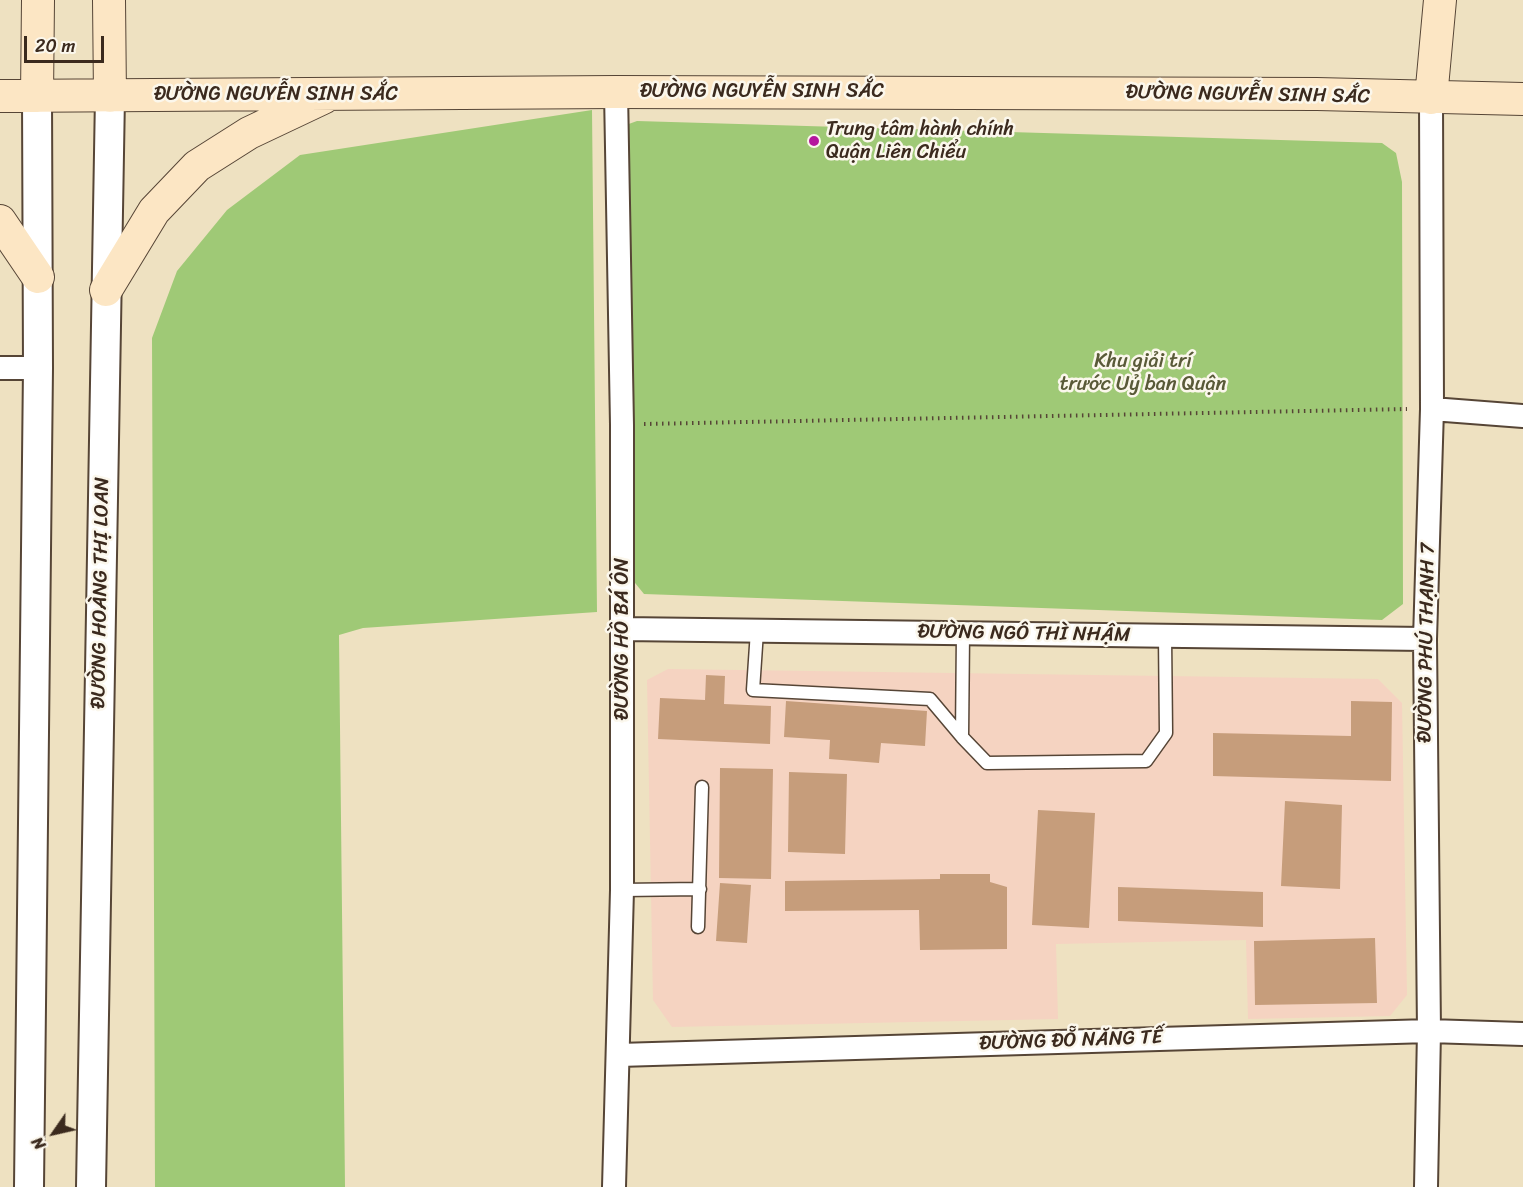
<!DOCTYPE html>
<html>
<head>
<meta charset="utf-8">
<style>
	body { margin:0 }
	#map { position:relative; width:1523px; height:1187px; overflow:hidden; background:#eee1c1; font-family:Sriracha,sans-serif }
	canvas { display:block }
	.north { position:absolute; left:24px; top:1103px; width:60px; height:60px; -webkit-text-stroke:4px #fbf7ec; paint-order:stroke; rotate:236deg; font-size:16px; font-weight:700; line-height:24px; text-align:center; color:#3b2a1e }
	.north::after { content:''; display:block; margin:auto; width:21px; height:27px; background:#3b2a1e; clip-path:polygon(50% 0,100% 100%,50% 72%,0 100%) }
	.scale { position:absolute; left:24px; top:36px; width:80px; height:27px; box-sizing:border-box; border:3px solid #3b2a1e; border-top:0; padding-left:8px; font-size:18px; line-height:21px; white-space:nowrap; color:#3b2a1e; -webkit-text-stroke:4px #fbf7ec; paint-order:stroke }
</style>
</head>
<body>
<div id="map">
<canvas width="1523" height="1187"></canvas>
<div class="north">N</div>
<div class="scale">20 m</div>
</div>
<script>
const ctx = document.querySelector('canvas').getContext('2d');
ctx.lineJoin = 'round';
function fillPath(path, color) { ctx.fillStyle = color; ctx.fill(path, 'evenodd'); }
const poly = rows => new Path2D(rows.map(r => 'M' + r).join(''));
function stroke(path, color, width, dash) { ctx.strokeStyle = color; ctx.lineWidth = width; ctx.lineCap = dash ? 'butt' : 'round'; ctx.setLineDash(dash || []); ctx.stroke(path); }
function label(font, color, halo, rows, align = 'center') {
  ctx.font = font + ' Sriracha,sans-serif'; ctx.lineWidth = 5; ctx.setLineDash([]); ctx.textBaseline = 'middle'; ctx.strokeStyle = halo; ctx.fillStyle = color; for (const [text, x, y, turn = 0] of rows) {
    ctx.save(); ctx.translate(x, y); ctx.rotate((+turn || 0) * Math.PI / 180); ctx.textAlign = isNaN(turn) ? turn : align; if (halo) ctx.strokeText(text, 0, 0); ctx.fillText(text, 0, 0); ctx.restore();
  }
}
fillPath(poly([
	[668,669,1378,679,1402,703,1407,995,1390,1016,1248,1019,1246,940,1056,944,1058,1019,672,1027,653,1000,647,680]
]), '#f5d3c1');
fillPath(poly([
	[592,110,597,612,363,628,339,635,345,1187,155,1187,152,338,177,271,227,210,300,155],
	[637,121,1382,143,1396,153,1402,182,1403,604,1382,620,644,594,631,578,626,125]
]), '#9fc976');
fillPath(poly([
	[706,675,725,676,724,704,771,706,770,744,658,739,660,698,705,700],
	[786,701,927,711,925,746,881,743,879,763,829,759,830,740,784,737],
	[1351,701,1392,702,1391,781,1213,776,1213,733,1351,736],
	[720,768,773,769,771,879,719,878],
	[789,772,847,774,845,854,788,852],
	[1285,801,1342,805,1340,889,1281,886],
	[1038,810,1095,813,1089,928,1032,925],
	[940,874,990,874,990,882,1007,887,1007,949,920,950,919,910,785,911,785,881,940,879],
	[720,883,751,885,747,943,716,941],
	[1118,887,1263,892,1263,927,1118,921],
	[1375,938,1377,1003,1255,1005,1254,941]
]), '#c69d7b');
const service = poly([
	[757,631,753,690,930,699,962,737],
	[963,633,962,737,987,763,1146,761,1166,733,1165,636],
	[622,890,700,889],
	[698,927,702,787]
]);
const minor = poly([
	[0,368,38,368],
	[1432,409,1523,416],
	[623,629,1425,639],
	[619,1055,1429,1031,1523,1034],
	[614,1187,622,890,622,425,616,92],
	[1426,1187,1429,1031,1425,639,1432,409,1431,98]
]);
const tertiary = poly([
	[29,1187,38,368,37,96],
	[91,1187,110,96]
]);
const secondary = poly([
	[109,0,110,96],
	[0,96,616,92,1317,94,1523,99],
	[37,96,38,0],
	[1431,98,1440,0],
	[0,221,38,277],
	[106,290,154,211,197,166,249,133,323,98]
]);
stroke(service, '#564536', 15);
stroke(minor, '#564536', 26);
stroke(tertiary, '#564536', 32);
stroke(secondary, '#564536', 34);
stroke(poly([
	[644,424,1407,409]
]), '#564536', 4, [1.5, 4.5]);
stroke(service, '#fff', 12);
stroke(minor, '#fff', 22);
stroke(tertiary, '#fff', 28);
stroke(secondary, '#fce6c4', 32);
for (const [x, y, r, color] of [
	[814,141,6,"#b5179e"]
]) { const dot = new Path2D(); dot.arc(x, y, r, 0, 2 * Math.PI); ctx.fillStyle = color; ctx.fill(dot); stroke(dot, '#fbf7ec', 2); }
label('20px', '#3b2a1e', '#fbf7ec', [
	["ĐƯỜNG NGUYỄN SINH SẮC",762,92],
	["ĐƯỜNG NGUYỄN SINH SẮC",276,95],
	["ĐƯỜNG NGUYỄN SINH SẮC",1248,95,1],
	["ĐƯỜNG HOÀNG THỊ LOAN",101,593,-89],
	["ĐƯỜNG NGÔ THÌ NHẬM",1024,634,1],
	["ĐƯỜNG HỒ BÁ ÔN",623,639,-90],
	["ĐƯỜNG PHÚ THẠNH 7",1427,643,-89],
	["ĐƯỜNG ĐỖ NĂNG TẾ",1071,1041,-2]
]);
label('20px', '#3b2a1e', '#fbf7ec', [
	["Trung tâm hành chính",826,130],
	["Quận Liên Chiểu",826,153]
], 'left');
label('20px', '#595a38', '#fbf7ec', [
	["Khu giải trí",1143,362],
	["trước Uỷ ban Quận",1143,385]
]);
</script>
</body>
</html>
